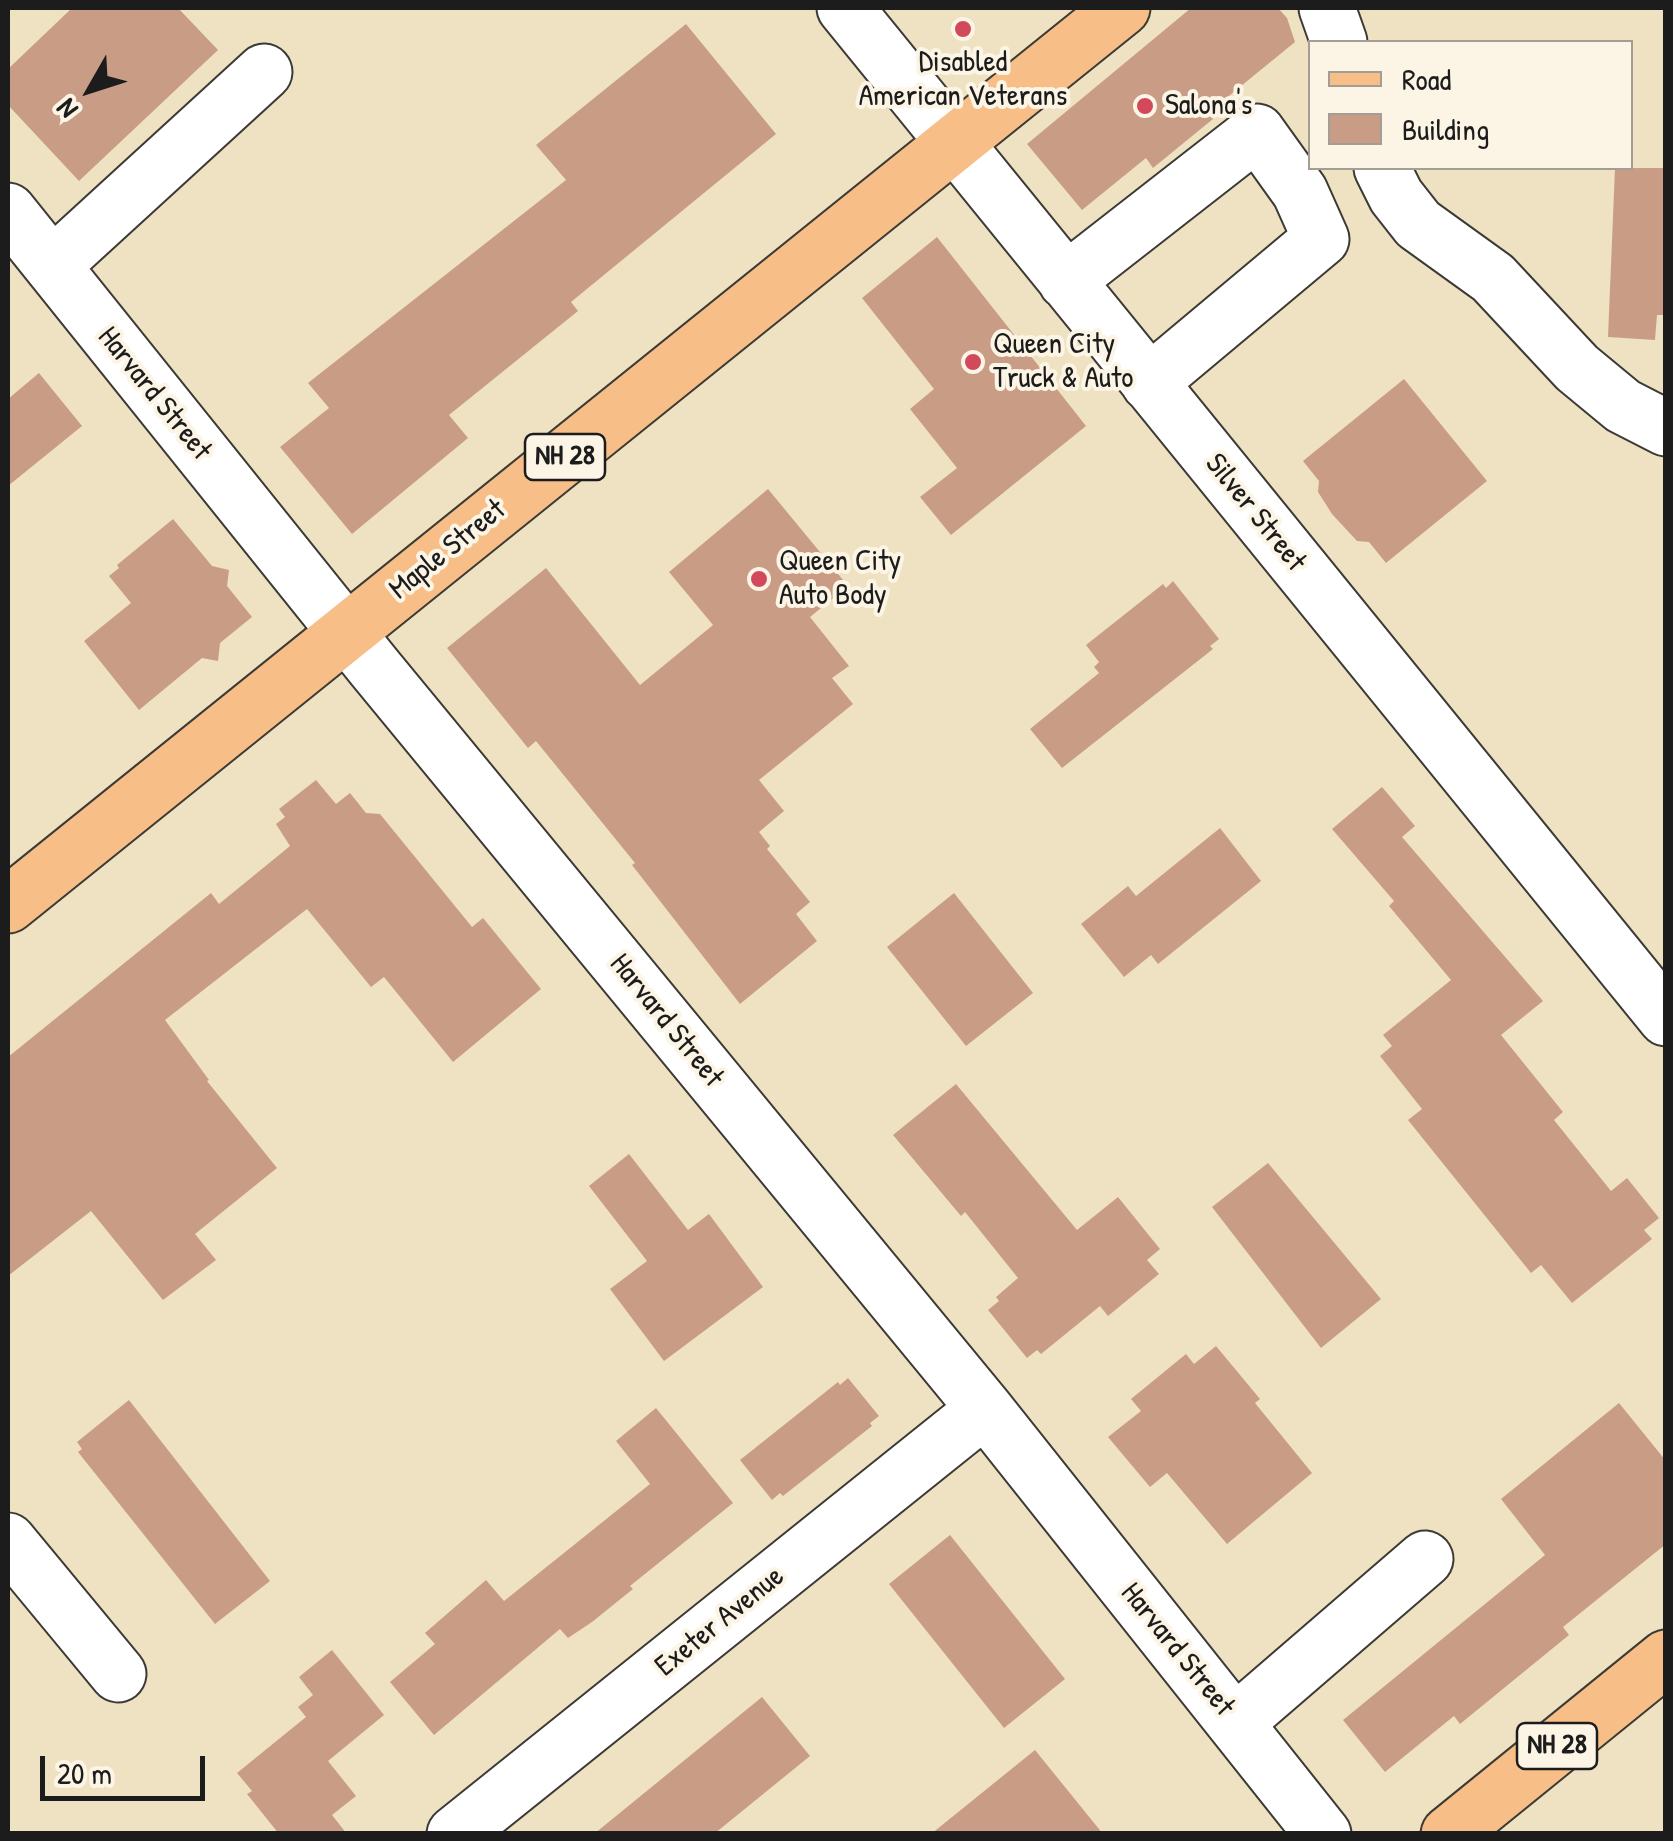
<!DOCTYPE html>
<html>
<head>
<meta charset="utf-8">
<style>
	body { margin:0 }
	#map { position:relative; width:1673px; height:1841px; overflow:hidden; background:#efe2c3; font-family:"Patrick Hand",sans-serif }
	canvas { display:block }
	.frame { position:absolute; inset:0; border:10px solid #1c1c1c; pointer-events:none }
	.legend { position:absolute; left:1308px; top:40px; width:325px; height:130px; box-sizing:border-box; background:#fcf5e5; border:2px solid #a29e95; margin:0; padding:12px 18px; list-style:none; font-size:30px; color:#1c1c1c }
	.legend li { display:flex; align-items:center; gap:20px; height:50px }
	.legend b { width:50px; border:2px solid #a29e95 }
	.north { position:absolute; left:40px; top:40px; width:100px; height:100px; -webkit-text-stroke:8px #fcf5e5; paint-order:stroke; rotate:231deg; font-size:28px; font-weight:700; line-height:40px; text-align:center; color:#1c1c1c }
	.north::after { content:''; display:block; margin:auto; width:35px; height:45px; background:#1c1c1c; clip-path:polygon(50% 0,100% 100%,50% 72%,0 100%) }
	.scale { position:absolute; left:40px; top:1756px; width:165px; height:45px; box-sizing:border-box; border:5px solid #1c1c1c; border-top:0; padding-left:12px; font-size:30px; line-height:35px; white-space:nowrap; color:#1c1c1c; -webkit-text-stroke:8px #fcf5e5; paint-order:stroke }
</style>
</head>
<body>
<div id="map">
<canvas width="1673" height="1841"></canvas>
<div class="frame"></div>
<ul class="legend">
<li><b style="height:12px;background:#f7be87"></b>Road</li>
<li><b style="height:28px;background:#c99d85"></b>Building</li>
</ul>
<div class="north">N</div>
<div class="scale">20 m</div>
</div>
<script>
const ctx = document.querySelector('canvas').getContext('2d');
ctx.lineJoin = 'round';
function fillPath(path, color) { ctx.fillStyle = color; ctx.fill(path, 'evenodd'); }
const poly = rows => new Path2D(rows.map(r => 'M' + r).join(''));
function stroke(path, color, width, dash) { ctx.strokeStyle = color; ctx.lineWidth = width; ctx.lineCap = dash ? 'butt' : 'round'; ctx.setLineDash(dash || []); ctx.stroke(path); }
function label(font, color, halo, rows, align = 'center') {
  ctx.font = font + ' "Patrick Hand",sans-serif'; ctx.lineWidth = 8; ctx.setLineDash([]); ctx.textBaseline = 'middle'; ctx.strokeStyle = halo; ctx.fillStyle = color; for (const [text, x, y, turn = 0] of rows) {
    ctx.save(); ctx.translate(x, y); ctx.rotate((+turn || 0) * Math.PI / 180); ctx.textAlign = isNaN(turn) ? turn : align; if (halo) ctx.strokeText(text, 0, 0); ctx.fillText(text, 0, 0); ctx.restore();
  }
}
fillPath(poly([
	[72,8,178,8,218,50,79,181,8,105,8,69],
	[1191,8,1278,8,1287,18,1295,42,1208,113,1213,119,1153,168,1146,158,1082,210,1027,144],
	[686,24,776,134,571,302,578,311,449,415,468,438,352,534,280,447,329,408,308,383,566,180,536,145],
	[1615,168,1666,168,1666,315,1657,315,1655,340,1608,337],
	[937,237,1086,426,951,535,920,497,957,468,910,409,934,389,862,298],
	[39,373,82,426,8,486,8,399],
	[1404,379,1487,481,1386,563,1369,542,1357,541,1332,514,1318,492,1319,481,1303,461],
	[768,489,848,586,810,617,849,666,832,678,853,704,759,780,784,811,759,832,770,846,767,849,810,902,796,914,817,941,740,1004,632,865,635,863,536,741,528,748,447,648,546,568,640,685,713,625,669,572],
	[173,519,212,566,229,570,227,586,252,617,220,643,218,661,202,658,139,710,84,641,131,603,109,576,119,568,117,565],
	[1173,581,1219,639,1210,646,1213,649,1062,768,1030,729,1099,673,1094,667,1099,662,1086,645,1163,584,1166,588],
	[316,780,336,804,350,793,366,813,380,814,472,927,483,918,541,989,453,1062,384,977,371,987,307,909,165,1020,209,1080,207,1081,277,1168,195,1234,216,1260,163,1300,91,1211,8,1276,8,1057,211,893,219,904,290,846,276,824,285,817,279,809],
	[1382,787,1415,826,1402,837,1543,1001,1501,1035,1563,1112,1554,1120,1611,1191,1627,1178,1659,1218,1644,1230,1652,1239,1572,1303,1541,1265,1531,1273,1408,1120,1422,1109,1380,1056,1392,1046,1383,1035,1451,980,1389,906,1394,901,1332,829],
	[1220,828,1261,881,1158,964,1151,955,1124,977,1081,924,1128,886,1136,896],
	[954,893,1033,993,966,1046,887,947],
	[956,1084,1077,1230,1118,1197,1160,1249,1147,1260,1159,1274,1108,1316,1100,1306,1041,1354,1037,1350,1027,1358,988,1310,999,1301,996,1297,1018,1278,965,1212,961,1216,893,1135],
	[629,1154,688,1230,709,1214,763,1287,664,1361,610,1289,647,1261,589,1186],
	[1268,1163,1381,1299,1321,1348,1212,1207],
	[1216,1346,1260,1399,1255,1403,1312,1473,1227,1544,1167,1473,1150,1487,1108,1437,1141,1411,1131,1399,1186,1354,1194,1364],
	[848,1378,879,1416,870,1423,872,1426,783,1496,780,1493,772,1500,740,1460,838,1382,840,1385],
	[129,1400,270,1581,215,1624,78,1452,82,1449,77,1442],
	[1619,1403,1666,1461,1666,1544,1563,1627,1569,1635,1460,1724,1454,1716,1385,1772,1343,1720,1545,1555,1501,1499],
	[656,1408,733,1503,630,1586,633,1589,592,1622,568,1638,560,1629,434,1735,390,1682,435,1644,425,1633,486,1580,504,1601,650,1484,616,1441],
	[950,1535,1065,1679,1004,1728,889,1584],
	[332,1650,384,1715,328,1761,356,1796,332,1815,347,1834,279,1834,247,1794,252,1791,237,1773,306,1717,298,1707,313,1695,299,1677],
	[762,1697,810,1756,714,1834,594,1834],
	[1035,1750,1103,1834,931,1834]
]), '#c99d85');
const minor = poly([
	[845,8,1666,1018],
	[1327,8,1339,42],
	[1382,168,1396,196,1418,224,1493,278,1577,368,1623,406,1666,428],
	[8,211,374,667,985,1409,1323,1834],
	[52,266,264,72],
	[1066,281,1257,132,1300,192,1321,239,1149,383],
	[8,1541,118,1674],
	[1235,1723,1425,1559],
	[455,1834,985,1409]
]);
const major = poly([
	[8,905,1122,8],
	[1449,1834,1666,1658]
]);
stroke(minor, '#3c3a35', 59);
stroke(major, '#3c3a35', 59);
stroke(minor, '#fff', 55);
stroke(major, '#f7be87', 55);
for (const [x, y, r, color] of [
	[963,29,10,"#d1495b"],
	[1145,106,10,"#d1495b"],
	[973,362,10,"#d1495b"],
	[759,579,10,"#d1495b"]
]) { const dot = new Path2D(); dot.arc(x, y, r, 0, 2 * Math.PI); ctx.fillStyle = color; ctx.fill(dot); stroke(dot, '#fcf5e5', 4); }
for (const [x, y, w] of [
	[565,457,80],
	[1557,1746,80]
]) { const box = new Path2D(); box.roundRect(x - w / 2, y - 23, w, 46, 8); ctx.fillStyle = '#fcf5e5'; ctx.fill(box); stroke(box, '#1c1c1c', 2.5); }
label('bold 28px', '#1c1c1c', null, [
	["NH 28",565,457],
	["NH 28",1557,1746]
]);
label('30px', '#1c1c1c', '#fcf5e5', [
	["Disabled",963,63,"center"],
	["American Veterans",963,97,"center"],
	["Salona's",1165,106],
	["Queen City",993,345],
	["Truck & Auto",993,379],
	["Queen City",779,562],
	["Auto Body",779,596]
], 'left');
label('30px', '#1c1c1c', '#fcf5e5', [
	["Harvard Street",154,394,51],
	["Silver Street",1255,513,51],
	["Maple Street",448,550,-39],
	["Harvard Street",666,1021,51],
	["Exeter Avenue",720,1622,-39],
	["Harvard Street",1177,1650,51]
]);
</script>
</body>
</html>
